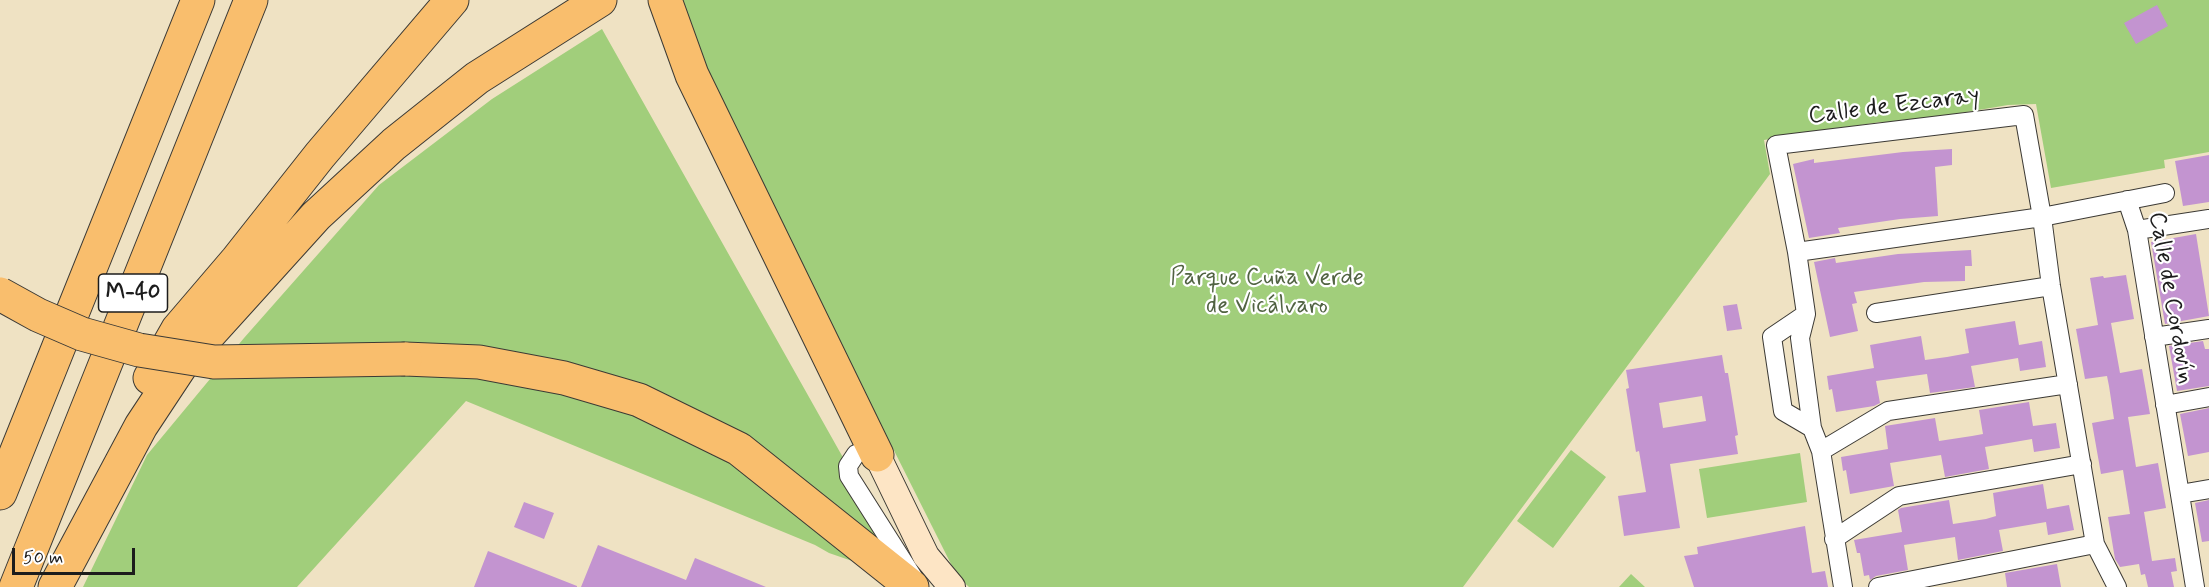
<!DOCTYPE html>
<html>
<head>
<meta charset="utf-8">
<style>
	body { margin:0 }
	#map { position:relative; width:2209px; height:587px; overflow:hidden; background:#efe2c3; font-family:Mynerve,sans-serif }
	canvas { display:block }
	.scale { position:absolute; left:12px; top:548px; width:123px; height:27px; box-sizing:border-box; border:3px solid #1c1c1c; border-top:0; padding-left:8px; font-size:18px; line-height:21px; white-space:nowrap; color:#1c1c1c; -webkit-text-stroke:4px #fff; paint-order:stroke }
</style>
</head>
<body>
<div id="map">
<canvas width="2209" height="587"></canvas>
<div class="scale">50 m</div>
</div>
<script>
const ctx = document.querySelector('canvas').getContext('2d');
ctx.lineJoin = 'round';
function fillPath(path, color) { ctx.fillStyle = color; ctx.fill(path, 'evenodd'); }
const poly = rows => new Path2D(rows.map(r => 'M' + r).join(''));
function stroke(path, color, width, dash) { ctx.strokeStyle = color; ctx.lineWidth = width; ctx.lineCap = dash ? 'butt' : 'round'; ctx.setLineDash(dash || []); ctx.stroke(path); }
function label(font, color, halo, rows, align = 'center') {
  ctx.font = font + ' Mynerve,sans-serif'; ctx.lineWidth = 4.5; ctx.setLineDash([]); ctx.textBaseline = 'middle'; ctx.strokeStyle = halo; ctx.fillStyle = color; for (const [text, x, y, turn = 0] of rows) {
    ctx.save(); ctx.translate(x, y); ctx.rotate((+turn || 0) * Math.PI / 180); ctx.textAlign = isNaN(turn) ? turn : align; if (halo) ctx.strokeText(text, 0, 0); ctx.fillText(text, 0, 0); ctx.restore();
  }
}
fillPath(poly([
	[673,0,2209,0,2209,152,2164,160,2165,168,2051,188,2036,104,2008,105,1908,122,1880,122,1764,140,1770,174,1463,587,969,587,957,576,684,32],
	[602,29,913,582,829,553,815,545,466,401,297,587,83,587,147,455,244,338,379,185,492,99],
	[1571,450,1606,477,1553,548,1517,521],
	[1800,453,1807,502,1707,518,1699,469],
	[1631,574,1645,587,1619,587]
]), '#a1ce7b');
fillPath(poly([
	[2157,5,2168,26,2136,44,2124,23],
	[1952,149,1952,165,1935,167,1938,216,1900,219,1838,228,1840,233,1809,238,1793,164,1814,159,1814,163,1903,152],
	[2209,155,2209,202,2183,206,2175,161],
	[2196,234,2209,316,2165,324,2151,242],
	[1971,250,1972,266,1965,266,1965,281,1924,282,1854,292,1857,303,1852,304,1858,331,1830,337,1814,262,1835,258,1836,263,1898,254],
	[2126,275,2134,319,2111,323,2120,373,2142,369,2150,414,2128,417,2136,467,2158,463,2166,508,2144,512,2152,561,2175,558,2177,571,2171,572,2174,587,2148,587,2145,574,2141,575,2139,564,2120,567,2115,559,2108,517,2130,514,2123,470,2101,474,2092,423,2114,419,2109,386,2107,376,2085,379,2076,329,2098,325,2090,278,2103,276,2104,278],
	[1737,304,1742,329,1727,331,1723,306],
	[2015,321,2019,345,2042,341,2046,367,2020,371,2018,358,1971,366,1975,387,1930,393,1927,374,1876,381,1880,403,1874,406,1836,412,1832,389,1829,390,1827,376,1874,368,1870,345,1921,336,1925,360,1947,357,1969,353,1965,329],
	[2203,341,2205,349,2209,349,2209,386,2177,391,2169,346],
	[1722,355,1725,373,1728,373,1738,435,1735,436,1738,454,1670,464,1680,528,1624,536,1618,496,1646,492,1639,451,1636,452,1626,389,1629,388,1626,370],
	[1702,396,1706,421,1663,428,1659,403],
	[2029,402,2033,426,2056,423,2060,448,2034,452,2032,439,1985,447,1989,469,1945,477,1941,455,1890,463,1894,486,1850,494,1846,470,1843,471,1841,457,1888,449,1885,426,1935,418,1939,441,1972,436,1983,434,1979,410],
	[2209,408,2209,452,2188,456,2180,414],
	[2043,484,2047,509,2069,505,2074,530,2048,535,2046,522,1999,530,2003,551,1958,560,1955,537,1904,545,1908,570,1876,576,1870,580,1869,575,1864,576,1860,553,1857,553,1854,540,1902,532,1898,510,1901,508,1949,500,1953,524,1986,519,1996,516,1993,493],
	[2209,500,2209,541,2202,542,2195,503],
	[524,502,554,513,544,539,514,527],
	[1805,526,1812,573,1825,571,1828,587,1694,587,1684,556,1698,554,1697,547],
	[598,545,686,580,695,558,766,587,581,587],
	[488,551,577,586,577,587,474,587],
	[2057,564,2061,587,2007,587,2005,573]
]), '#c394d0');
const minor = poly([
	[2127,200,2137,230,2195,587],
	[2137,230,2209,219],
	[1797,252,2042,217,2165,193],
	[1876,313,2051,286],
	[1806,314,1772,337,1783,411,1812,428],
	[2154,337,2209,329],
	[2165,405,2209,397],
	[1821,451,1888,411,2068,384],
	[877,455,865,451,856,454,848,466,849,476,913,577],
	[2180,494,2209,489],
	[1834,539,1899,496,2082,464],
	[1843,587,1821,451,1812,428,1800,338,1806,314,1797,252,1776,145,2024,115,2042,217,2051,286,2095,544,2117,587],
	[1878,587,2095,544]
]);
const secondary = poly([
	[877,455,926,556,952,587]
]);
const motorway = poly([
	[665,0,692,75,877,455],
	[405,359,479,362,564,378,639,400,739,449,912,587],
	[150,378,178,329,237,260,320,155,452,0],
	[0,493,198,0],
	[16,587,251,0],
	[55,587,141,426,182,364,316,216,394,144,477,78,600,0]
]);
stroke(minor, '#3c3a35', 20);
stroke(secondary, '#3c3a35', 28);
stroke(motorway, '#3c3a35', 35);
stroke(minor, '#fff', 18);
stroke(secondary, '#fde5c5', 26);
stroke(motorway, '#f9be6d', 33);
const motorwayBridge = poly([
	[0,294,38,315,82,334,139,350,214,362,405,359]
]);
stroke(motorwayBridge, '#3c3a35', 35, []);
stroke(motorwayBridge, '#f9be6d', 33);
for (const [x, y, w] of [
	[133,293,69]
]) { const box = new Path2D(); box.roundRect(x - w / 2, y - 19, w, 38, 4.5); ctx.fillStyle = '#fff'; ctx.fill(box); stroke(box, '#1c1c1c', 1.5); }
label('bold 22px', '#1c1c1c', null, [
	["M-40",133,293]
]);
label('24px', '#1c1c1c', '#fff', [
	["Calle de Ezcaray",1894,107,-7],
	["Calle de Cordovín",2170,298,80]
]);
label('24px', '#516342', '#fff', [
	["Parque Cuña Verde",1267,279],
	["de Vicálvaro",1267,307]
]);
</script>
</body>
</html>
